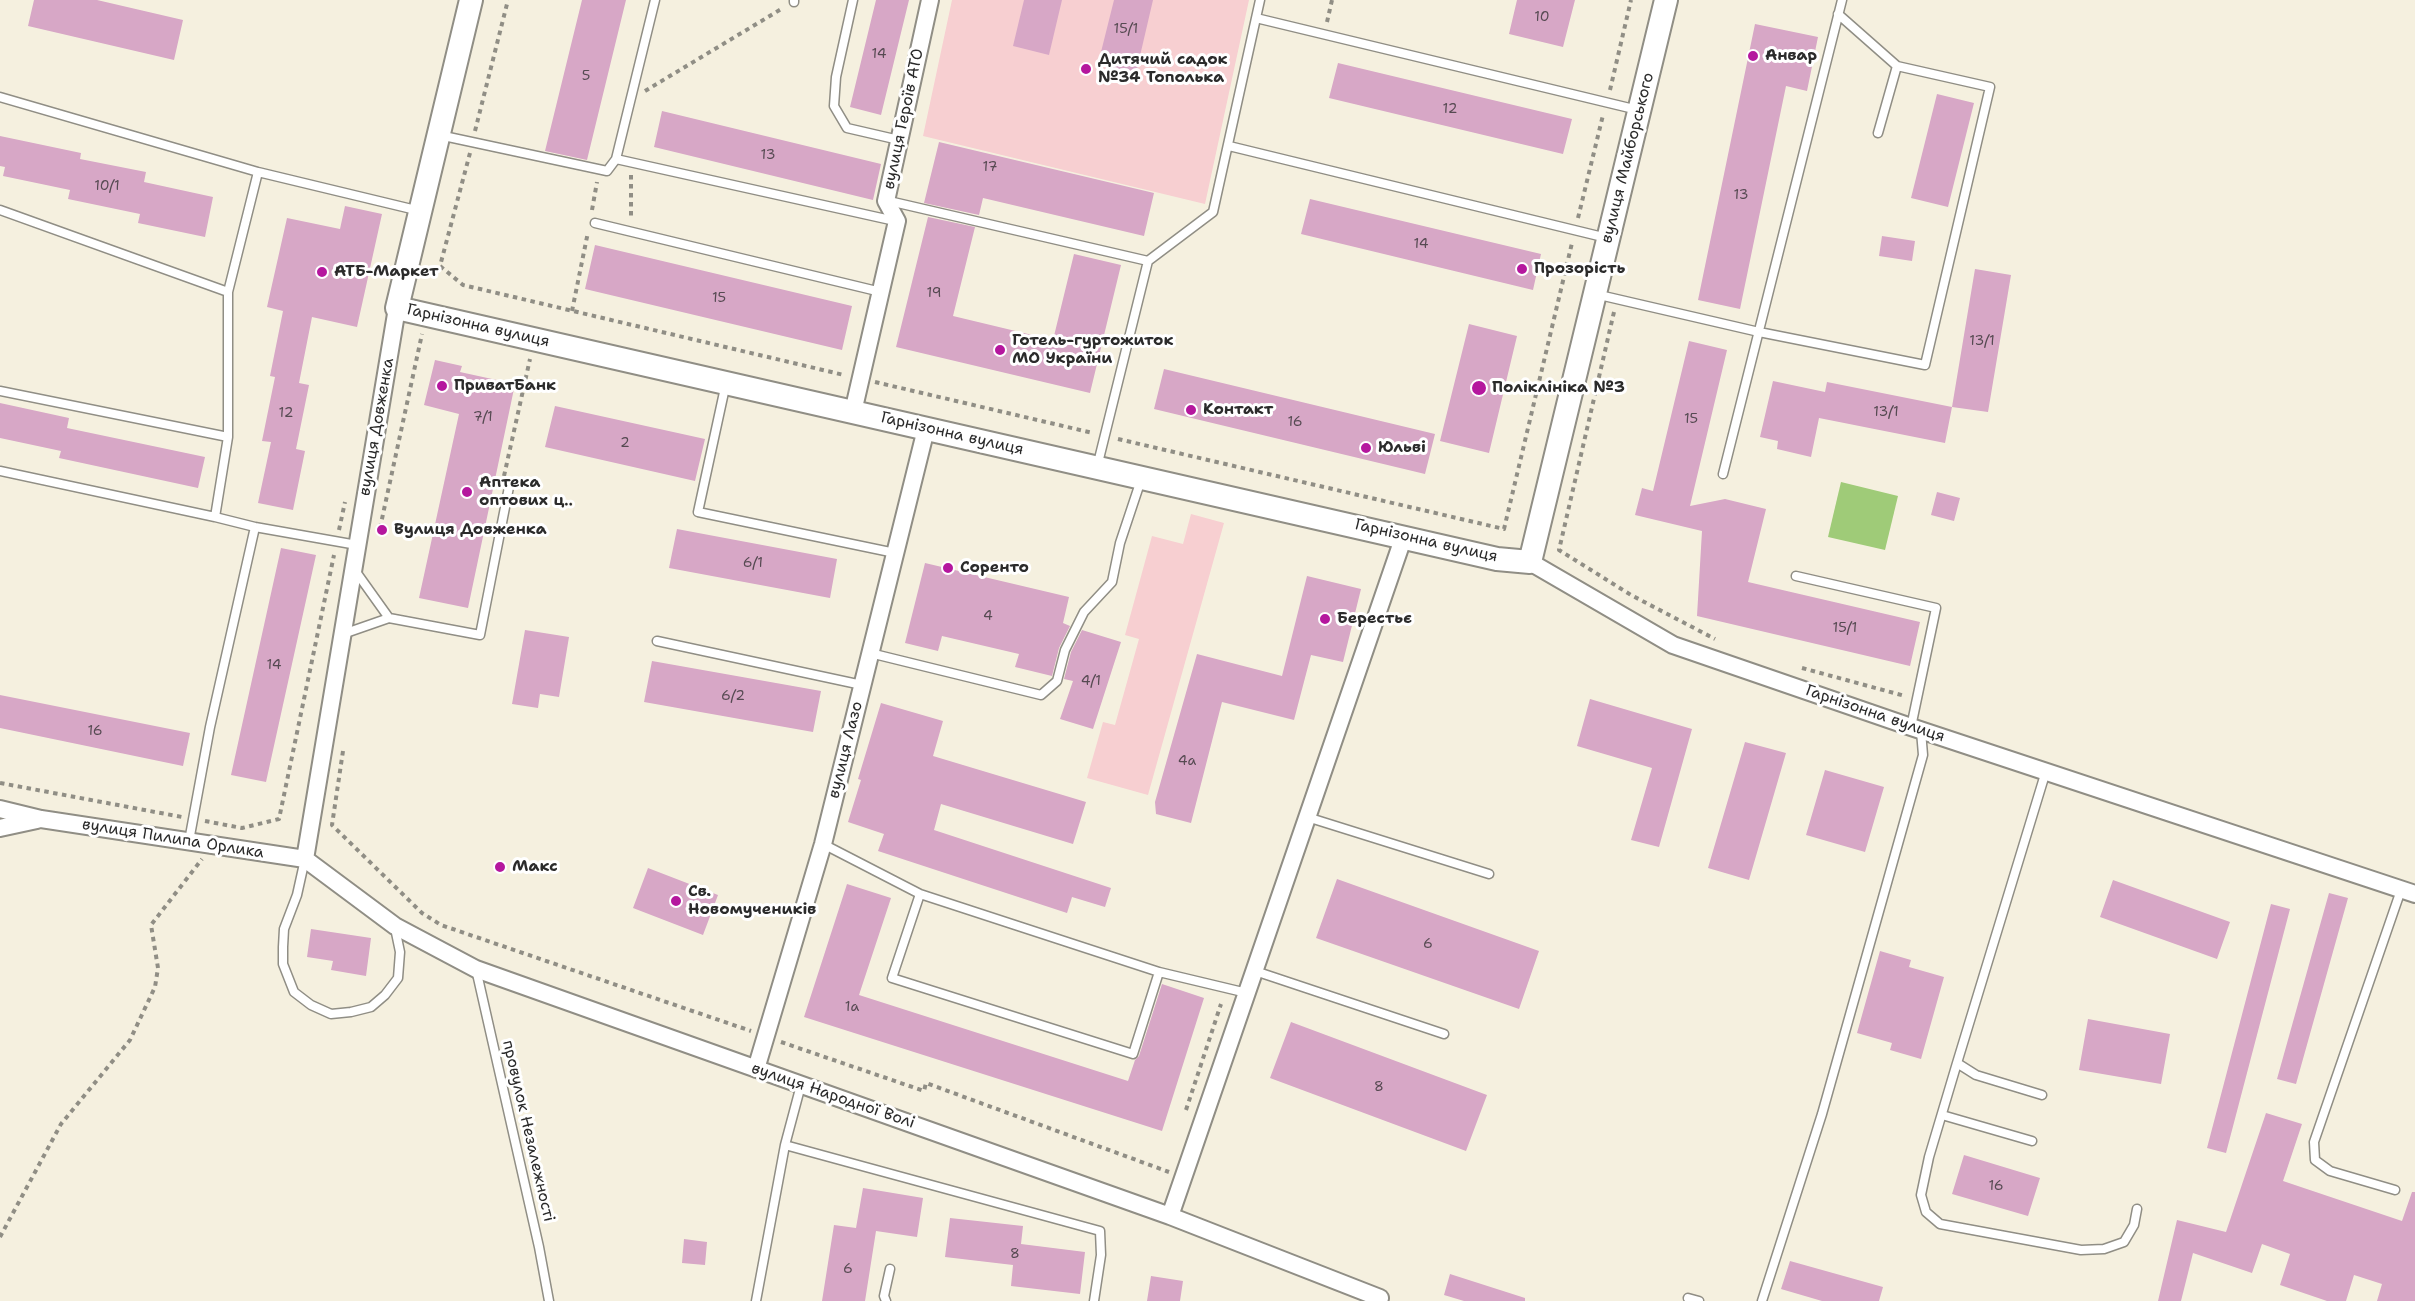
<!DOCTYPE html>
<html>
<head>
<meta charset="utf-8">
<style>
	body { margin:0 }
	canvas { display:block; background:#f5f0df }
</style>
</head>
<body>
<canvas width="2415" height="1301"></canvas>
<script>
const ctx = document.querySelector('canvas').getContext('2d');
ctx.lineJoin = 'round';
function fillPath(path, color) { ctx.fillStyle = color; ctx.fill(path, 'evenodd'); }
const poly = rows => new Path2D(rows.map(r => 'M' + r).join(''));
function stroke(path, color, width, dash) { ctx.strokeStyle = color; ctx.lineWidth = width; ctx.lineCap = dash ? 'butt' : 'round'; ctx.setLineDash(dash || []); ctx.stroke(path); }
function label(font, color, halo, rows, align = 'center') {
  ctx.font = font + ' "Shantell Sans",sans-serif'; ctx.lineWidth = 6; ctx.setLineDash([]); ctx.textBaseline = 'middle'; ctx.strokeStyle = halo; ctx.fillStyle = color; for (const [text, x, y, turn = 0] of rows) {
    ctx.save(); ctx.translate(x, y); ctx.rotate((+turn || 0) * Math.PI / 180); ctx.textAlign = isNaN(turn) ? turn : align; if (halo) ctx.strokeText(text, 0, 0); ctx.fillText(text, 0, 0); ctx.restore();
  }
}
fillPath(poly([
	[952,0,1249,0,1205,204,923,136],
	[1191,514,1224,523,1148,795,1087,778,1103,722,1115,725,1139,639,1125,635,1152,536,1183,544]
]), '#f7cfd1');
fillPath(poly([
	[1841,482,1898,496,1885,550,1828,537]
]), '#9fcb78');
fillPath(poly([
	[34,0,97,0,183,20,174,60,28,26],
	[582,0,626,0,587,160,545,151],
	[876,0,909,0,881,115,850,107],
	[1024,0,1062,0,1049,55,1013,46],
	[1114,0,1153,0,1136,73,1098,64],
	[1517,0,1575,0,1563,47,1509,34],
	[1755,24,1818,37,1807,91,1786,86,1740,309,1698,300],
	[1338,63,1572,119,1563,154,1329,98],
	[1937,94,1974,103,1948,207,1911,198],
	[662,111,881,164,873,200,654,147],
	[0,136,81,153,80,159,146,172,144,182,213,197,205,237,138,223,140,214,68,199,70,190,3,176,5,167,0,166],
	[939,142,1154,193,1144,236,983,198,979,215,924,203],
	[1310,199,1541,254,1533,290,1301,234],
	[345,206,382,214,357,327,312,317,299,383,309,385,296,449,305,451,293,510,258,503,271,442,262,441,275,377,270,376,283,311,267,307,287,218,340,229],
	[928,217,975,227,953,316,1053,340,1074,254,1121,265,1090,393,896,347],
	[1882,236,1915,241,1912,261,1879,256],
	[595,245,852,306,842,350,585,289],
	[1975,269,2011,275,1988,412,1952,407],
	[1469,324,1517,336,1489,453,1440,441],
	[1689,341,1727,350,1690,506,1725,499,1766,509,1748,582,1920,622,1910,666,1697,616,1702,531,1635,515,1642,488,1653,491],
	[435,360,462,366,460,372,515,384,468,608,419,598,459,414,424,405],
	[1164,369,1435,434,1425,474,1154,409],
	[1773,381,1825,392,1827,382,1952,407,1945,443,1819,418,1811,457,1777,449,1778,441,1760,437],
	[0,403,69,418,67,428,205,457,198,488,59,458,61,451,0,438],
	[555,406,705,439,695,481,545,447],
	[1937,492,1960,498,1954,521,1931,515],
	[677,529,837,559,830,598,669,568],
	[281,548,316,555,266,782,231,775],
	[925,563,1069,597,1063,623,1070,626,1059,648,1052,676,1015,667,1019,654,942,636,938,651,905,643],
	[1307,576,1361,589,1343,662,1311,655,1294,720,1222,702,1191,823,1156,814,1155,802,1197,654,1282,676],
	[525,630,569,637,559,697,540,694,538,708,512,704],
	[1082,630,1121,642,1093,729,1060,719,1073,681,1064,679,1071,652],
	[652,661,821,691,813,732,644,702],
	[0,695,190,733,183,766,0,728],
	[1590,699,1692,729,1659,847,1631,840,1652,768,1577,746],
	[881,703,943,721,933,756,1086,802,1073,844,941,804,934,830,1111,888,1105,907,1072,897,1067,913,878,851,884,834,848,822,861,780,858,779],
	[1745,742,1786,753,1749,880,1708,868],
	[1825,770,1884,787,1865,852,1806,835],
	[648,868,718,895,703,935,633,908],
	[1337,879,1539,951,1519,1009,1316,938],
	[2113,880,2230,922,2217,959,2100,917],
	[847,884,891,898,859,995,1128,1081,1135,1060,1139,1056,1162,984,1204,998,1162,1131,804,1017],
	[2329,893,2348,898,2296,1084,2277,1079],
	[2271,904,2290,909,2226,1153,2207,1148],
	[311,929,371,938,366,976,331,970,333,961,307,957],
	[1880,951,1911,960,1909,967,1944,977,1921,1059,1890,1050,1892,1043,1857,1033],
	[2088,1019,2170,1034,2161,1084,2079,1070],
	[1291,1022,1487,1095,1466,1151,1270,1078],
	[2266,1113,2302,1124,2283,1181,2402,1221,2412,1192,2415,1192,2415,1301,2377,1301,2382,1284,2354,1275,2346,1301,2327,1301,2280,1285,2290,1254,2262,1244,2252,1273,2193,1253,2181,1301,2158,1301,2177,1220,2226,1232],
	[1964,1155,2040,1178,2028,1216,1952,1194],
	[863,1188,923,1198,917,1237,876,1231,865,1301,822,1301,834,1225,856,1228],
	[950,1218,1023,1226,1021,1244,1085,1252,1080,1294,1011,1286,1013,1265,945,1257],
	[684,1239,707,1242,705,1265,682,1263],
	[1790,1261,1883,1287,1879,1301,1822,1301,1781,1289],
	[1450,1274,1525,1298,1525,1301,1464,1301,1444,1295],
	[1151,1276,1183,1281,1180,1301,1147,1301]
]), '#d7a7c6');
const lane = poly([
	[853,0,836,77,834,106,847,128,899,140],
	[794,2,794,0],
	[1838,14,1897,66],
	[1256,18,1638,110],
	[0,97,258,172,420,211],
	[439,135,607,171,616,159,895,221],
	[1229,146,1607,238],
	[616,159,655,0],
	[889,201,1148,261],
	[0,210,228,292],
	[595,223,881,292],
	[1595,294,1759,332,1925,365,1990,87,1897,66,1878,133],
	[726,383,698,512,895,553],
	[0,391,228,437],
	[1097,467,1148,261,1213,212,1260,0],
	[0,471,215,517,255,527,357,545],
	[1723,474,1842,0],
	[215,517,228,437,228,292,258,172],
	[354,569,389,618,480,635,509,487],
	[1796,576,1936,608,1911,727],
	[343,634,389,618],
	[657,641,862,685],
	[870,653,1041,695,1057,681,1065,650,1084,612,1112,582,1120,543,1141,480],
	[1307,817,1489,874],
	[189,841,210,727,255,527],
	[823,844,920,894,892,978,1133,1054,1159,972,1247,993],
	[305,859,297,895,284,929,283,947,283,964,294,992,311,1005,331,1014,351,1012,371,1007,385,995,398,978,400,952,395,928],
	[920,894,1159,972],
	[476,969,539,1247,549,1301],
	[1255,971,1444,1034],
	[1957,1063,1929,1157,1921,1195,1926,1212,1940,1224,2081,1250,2104,1249,2124,1242,2134,1225,2137,1209],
	[2042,1095,1976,1075,1957,1063,2046,771],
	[1942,1115,2032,1141],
	[785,1145,1100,1231,1101,1255,1094,1301],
	[2395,1190,2330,1171,2315,1160,2314,1142,2401,890],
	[1688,1298,1699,1301],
	[756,1301,785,1145,801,1085],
	[886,1301,884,1296,890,1269],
	[1762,1301,1822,1114,1923,755,1921,731]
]);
const street = poly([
	[853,412,897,221,886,201,930,0],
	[1530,562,1673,645,1911,727,2415,894],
	[0,809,41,819,305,859,395,926,476,969,1170,1216,1380,1298,1379,1301],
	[0,828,37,820],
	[305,859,397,308],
	[756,1069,823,844,926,429],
	[1170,1216,1404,536]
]);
const secondary = poly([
	[471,0,397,308,1497,559,1530,562,1666,0]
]);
stroke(lane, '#908e85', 11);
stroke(street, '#908e85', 20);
stroke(secondary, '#908e85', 26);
stroke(poly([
	[1327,22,1332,0],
	[1610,90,1631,0],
	[645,91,783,8],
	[475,131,508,0],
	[470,153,440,266,463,285,844,375],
	[631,175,631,219],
	[592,210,597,182],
	[1578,218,1603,115],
	[572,311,588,232],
	[1614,312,1559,550,1631,595,1715,639],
	[875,382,1093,433],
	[1118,439,1504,529,1572,243],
	[504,476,530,359],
	[380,528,422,334],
	[339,530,345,502],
	[1802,668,1905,696],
	[343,751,332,825,422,913,441,925,751,1031],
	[0,783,182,817],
	[205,821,242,828,279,819,334,555],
	[781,1042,924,1091,926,1083,1169,1172],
	[1186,1110,1221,1004],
	[0,1237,61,1124,130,1040,155,987,158,968,151,925,202,859]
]), '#908e85', 4, [4.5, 4.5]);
stroke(lane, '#fff', 8);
stroke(street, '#fff', 16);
stroke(secondary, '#fff', 22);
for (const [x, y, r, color] of [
	[1753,56,6,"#b5179e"],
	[1086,69,6,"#b5179e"],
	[1522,269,6,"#b5179e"],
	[322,272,6,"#b5179e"],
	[1000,350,6,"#b5179e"],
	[442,386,6,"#b5179e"],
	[1479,388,8,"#b5179e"],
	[1191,410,6,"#b5179e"],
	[1366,448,6,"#b5179e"],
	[467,492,6,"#b5179e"],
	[382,530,6,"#b5179e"],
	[948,568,6,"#b5179e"],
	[1325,619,6,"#b5179e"],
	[500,867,6,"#b5179e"],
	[676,901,6,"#b5179e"]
]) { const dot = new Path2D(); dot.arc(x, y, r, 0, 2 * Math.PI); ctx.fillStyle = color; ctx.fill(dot); stroke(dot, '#fff', 2); }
label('14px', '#564a52', null, [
	["10",1542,17],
	["15/1",1126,29],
	["14",879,54],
	["5",586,76],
	["12",1450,109],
	["13",768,155],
	["17",990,167],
	["10/1",107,186],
	["13",1741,195],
	["14",1421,244],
	["19",934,293],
	["15",719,298],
	["13/1",1982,341],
	["13/1",1886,412],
	["12",286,413],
	["7/1",483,417],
	["15",1691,419],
	["16",1295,422],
	["2",625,443],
	["6/1",753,563],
	["4",988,616],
	["15/1",1845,628],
	["14",274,665],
	["4/1",1091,681],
	["6/2",733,696],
	["16",95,731],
	["4а",1187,761],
	["6",1428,944],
	["1а",852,1007],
	["8",1379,1087],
	["16",1996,1186],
	["8",1015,1254],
	["6",848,1269]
]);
label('bold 16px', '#2b2b2b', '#fff', [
	["Анвар",1765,56],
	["Дитячий садок",1098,60],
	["№34 Тополька",1098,78],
	["Прозорість",1534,269],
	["АТБ-Маркет",334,272],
	["Готель-гуртожиток",1012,341],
	["МО України",1012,359],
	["ПриватБанк",454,386],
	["Поліклініка №3",1492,388],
	["Контакт",1203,410],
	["Юльві",1378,448],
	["Аптека",479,483],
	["оптових ц‥",479,501],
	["Вулиця Довженка",394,530],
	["Соренто",960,568],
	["Берестьє",1337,619],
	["Макс",512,867],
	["Св.",688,892],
	["Новомучеників",688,910]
], 'left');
label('16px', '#2b2b2b', '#fff', [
	["вулиця Героїв АТО",904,119,-78],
	["вулиця Майборського",1628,158,-76],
	["Гарнізонна вулиця",478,326,13],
	["вулиця Довженка",377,427,-80],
	["Гарнізонна вулиця",952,434,13],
	["Гарнізонна вулиця",1426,541,13],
	["Гарнізонна вулиця",1875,714,19],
	["вулиця Лазо",846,750,-76],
	["вулиця Пилипа Орлика",173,839,9],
	["вулиця Народної Волі",833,1096,19],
	["провулок Незалежності",528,1131,77]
]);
</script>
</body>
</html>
